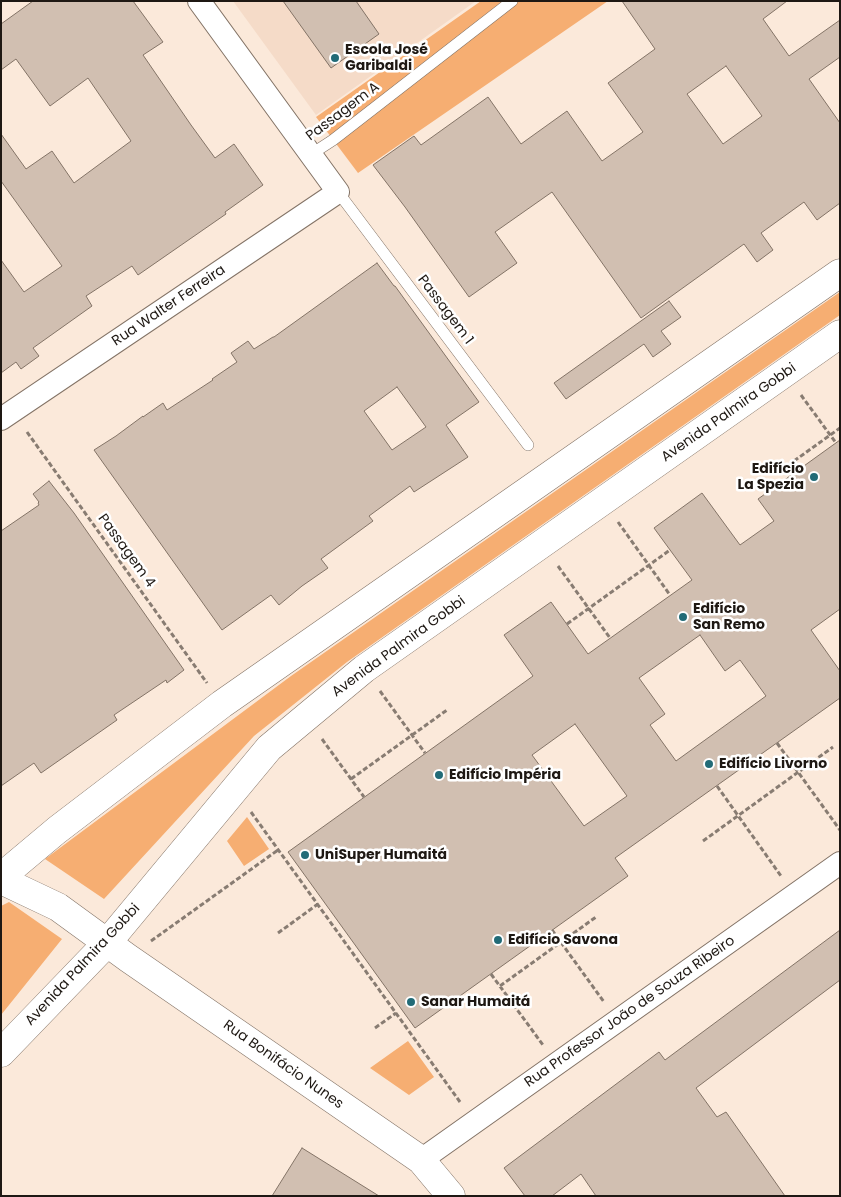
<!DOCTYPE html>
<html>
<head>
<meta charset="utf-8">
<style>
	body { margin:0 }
	#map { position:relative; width:841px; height:1197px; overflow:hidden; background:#fbe9da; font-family:Poppins,sans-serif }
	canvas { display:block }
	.frame { position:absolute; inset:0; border:2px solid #1e1813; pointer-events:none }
</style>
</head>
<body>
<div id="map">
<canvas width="841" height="1197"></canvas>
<div class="frame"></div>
</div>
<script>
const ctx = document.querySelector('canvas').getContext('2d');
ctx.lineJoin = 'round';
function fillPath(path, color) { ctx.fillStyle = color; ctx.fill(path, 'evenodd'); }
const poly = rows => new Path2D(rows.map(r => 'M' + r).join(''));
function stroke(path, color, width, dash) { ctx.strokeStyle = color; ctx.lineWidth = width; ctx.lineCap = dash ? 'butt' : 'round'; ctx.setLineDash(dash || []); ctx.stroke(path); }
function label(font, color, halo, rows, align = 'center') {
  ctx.font = font + ' Poppins,sans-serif'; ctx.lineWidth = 5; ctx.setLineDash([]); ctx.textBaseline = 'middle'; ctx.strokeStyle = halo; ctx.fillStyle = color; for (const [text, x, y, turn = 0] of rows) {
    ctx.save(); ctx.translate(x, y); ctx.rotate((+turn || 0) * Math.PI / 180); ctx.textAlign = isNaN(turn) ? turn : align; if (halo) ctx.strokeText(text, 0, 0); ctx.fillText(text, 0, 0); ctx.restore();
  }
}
fillPath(poly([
	[233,1,476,1,316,115]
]), '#f5dbc8');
fillPath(poly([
	[481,1,608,1,358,173,316,117],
	[840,292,840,315,347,662,254,736,104,899,45,859,291,676],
	[247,817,269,849,244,866,227,841],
	[9,902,62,939,1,1015,1,906],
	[408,1041,434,1077,409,1095,370,1068]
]), '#f6ae72');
const building = poly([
	[33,1,133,1,163,42,143,55,191,125,215,158,234,144,263,185,225,212,226,214,138,275,132,266,86,296,92,306,33,348,39,356,21,369,16,362,1,373,1,260,24,292,62,266,1,181,1,134,26,169,52,151,74,183,131,141,88,78,50,106,16,59,1,70,1,24,33,1],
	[283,1,356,1,379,34,331,68,283,1],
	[622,1,787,1,763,19,789,56,840,20,840,57,809,79,840,123,840,203,817,220,804,202,761,233,773,250,757,262,744,244,641,318,552,192,495,232,517,263,469,297,405,207,373,165,414,136,421,145,488,97,521,144,567,111,602,161,643,132,608,83,655,49,622,1],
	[726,66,762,116,723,144,687,94,726,66],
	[377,263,394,286,395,286,479,402,446,425,468,457,414,492,410,486,369,516,373,521,321,559,328,568,302,586,279,605,271,595,222,630,94,450,116,436,143,416,143,417,163,403,167,410,213,380,212,379,237,362,231,353,248,341,254,349,273,337,274,337,377,263],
	[397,387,426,427,392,450,364,411,397,387],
	[669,301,681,317,661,331,671,344,653,357,644,344,566,399,554,383,669,301],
	[840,440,840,609,811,630,840,671,840,698,615,858,628,876,415,1028,288,852,533,676,504,635,551,602,588,654,692,580,654,528,702,493,740,545,774,521,758,499,840,440],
	[700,635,725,671,740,660,766,696,676,761,650,725,665,714,639,678,700,635],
	[575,724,627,796,584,826,532,755,575,724],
	[49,481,74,513,184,670,167,683,166,680,114,715,117,720,41,773,34,763,1,786,1,531,39,505,38,503,39,502,33,494,49,481],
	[840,930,840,980,696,1088,717,1117,726,1112,785,1196,596,1196,581,1174,552,1196,525,1196,504,1168,659,1052,665,1060,840,930],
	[302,1148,379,1196,272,1196,302,1148]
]);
fillPath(building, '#d1bfb1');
stroke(building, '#837366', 1);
const service = poly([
	[310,155,333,140,512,1],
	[338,192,528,445]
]);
const minor = poly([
	[1,419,338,192,199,1],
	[421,1160,840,863]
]);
const tertiary = poly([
	[1,877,57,830,222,704,840,273],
	[1,880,58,907,128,958,421,1160,451,1196],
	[1,1053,107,943,269,748,364,669,840,334]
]);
stroke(service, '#837366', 12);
stroke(minor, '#837366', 24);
stroke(tertiary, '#837366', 29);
stroke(poly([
	[801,395,836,443],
	[27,432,207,683],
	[794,461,840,428],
	[618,522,670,595],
	[558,566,610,638],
	[567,624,670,550],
	[380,691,425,753],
	[322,739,364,797],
	[777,743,840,830],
	[351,779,447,710],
	[717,786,781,876],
	[251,812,460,1102],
	[703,841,833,747],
	[552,930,604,1002],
	[278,933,318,904],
	[151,941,278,850],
	[491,974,543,1045],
	[500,986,596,917],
	[375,1028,396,1013]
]), '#887c72', 3, [5, 2.5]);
stroke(service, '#fff', 11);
stroke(minor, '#fff', 22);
stroke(tertiary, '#fff', 28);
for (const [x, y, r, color] of [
	[335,58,5,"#226b77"],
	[814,477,5,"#226b77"],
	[683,617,5,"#226b77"],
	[709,764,5,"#226b77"],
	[439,775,5,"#226b77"],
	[305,855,5,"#226b77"],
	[498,940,5,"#226b77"],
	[411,1002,5,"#226b77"]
]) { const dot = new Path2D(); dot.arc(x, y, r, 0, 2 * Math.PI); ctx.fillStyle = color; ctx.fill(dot); stroke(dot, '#fff', 2); }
label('bold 14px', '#1e1813', '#fff', [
	["Escola José",345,50],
	["Garibaldi",345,66],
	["Edifício",804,469,"right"],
	["La Spezia",804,485,"right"],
	["Edifício",693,609],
	["San Remo",693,625],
	["Edifício Livorno",719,764],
	["Edifício Impéria",449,775],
	["UniSuper Humaitá",315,855],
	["Edifício Savona",508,940],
	["Sanar Humaitá",421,1002]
], 'left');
label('14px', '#1e1813', '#fff', [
	["Passagem A",343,112,-37],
	["Rua Walter Ferreira",169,306,-34],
	["Passagem 1",445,310,53],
	["Avenida Palmira Gobbi",729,413,-35],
	["Passagem 4",126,551,54],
	["Avenida Palmira Gobbi",399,647,-36],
	["Avenida Palmira Gobbi",83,965,-47],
	["Rua Professor João de Souza Ribeiro",630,1012,-35],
	["Rua Bonifácio Nunes",283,1065,35]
]);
</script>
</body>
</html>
